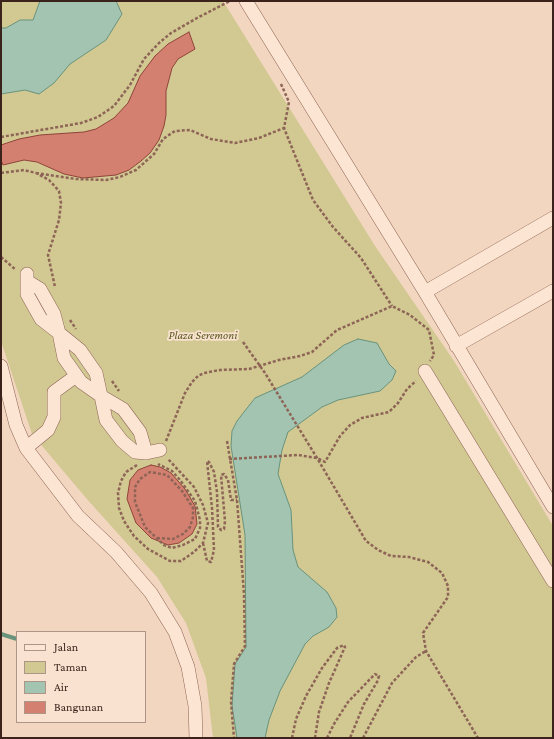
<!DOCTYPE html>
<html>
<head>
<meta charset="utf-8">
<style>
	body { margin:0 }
	#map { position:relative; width:554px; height:739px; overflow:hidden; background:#f2d6bf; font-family:"Crimson Pro",serif }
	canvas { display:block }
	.frame { position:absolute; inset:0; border:2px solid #3b221b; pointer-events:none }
	.legend { position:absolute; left:16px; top:631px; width:130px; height:92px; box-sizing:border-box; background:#f9e2d0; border:1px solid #ad9588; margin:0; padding:5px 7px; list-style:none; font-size:12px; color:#3b221b }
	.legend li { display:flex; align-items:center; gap:8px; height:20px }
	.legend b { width:20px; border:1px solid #ad9588 }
</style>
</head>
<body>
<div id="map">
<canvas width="554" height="739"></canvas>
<div class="frame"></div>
<ul class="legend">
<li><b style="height:5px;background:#fce5d3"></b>Jalan</li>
<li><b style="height:11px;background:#d1c892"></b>Taman</li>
<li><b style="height:11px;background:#a3c4b1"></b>Air</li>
<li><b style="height:11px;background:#d48071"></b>Bangunan</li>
</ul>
</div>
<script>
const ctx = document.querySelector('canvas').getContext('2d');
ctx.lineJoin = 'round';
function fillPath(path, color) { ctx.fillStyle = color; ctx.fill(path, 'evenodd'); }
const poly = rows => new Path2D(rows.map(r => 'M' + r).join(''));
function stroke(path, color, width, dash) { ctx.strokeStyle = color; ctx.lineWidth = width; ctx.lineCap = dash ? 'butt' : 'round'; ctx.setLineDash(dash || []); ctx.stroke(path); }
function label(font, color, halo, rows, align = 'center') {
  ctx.font = font + ' "Crimson Pro",serif'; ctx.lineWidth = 3.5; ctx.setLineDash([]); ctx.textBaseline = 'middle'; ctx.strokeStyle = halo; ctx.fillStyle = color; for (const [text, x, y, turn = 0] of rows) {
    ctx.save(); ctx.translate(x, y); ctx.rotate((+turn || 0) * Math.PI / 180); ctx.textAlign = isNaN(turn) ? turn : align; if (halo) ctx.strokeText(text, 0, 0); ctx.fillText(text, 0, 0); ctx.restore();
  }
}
fillPath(poly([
	[1,1,223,1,375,246,454,361,553,526,553,738,213,738,206,678,186,623,157,577,86,498,32,434,1,341]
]), '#d1c892');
const water = poly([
	[40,1,116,1,122,14,106,40,70,64,54,83,39,94,25,90,1,94,1,28,6,28,20,20,33,20,40,1],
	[358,339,377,343,389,364,396,371,392,380,380,391,338,400,322,407,288,432,282,450,278,474,291,510,293,550,298,567,327,592,336,608,337,617,329,627,313,636,305,644,280,691,269,720,265,738,237,738,232,706,235,664,246,647,245,535,231,446,232,431,237,421,255,398,302,377,344,345,358,339]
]);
fillPath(water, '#a3c4b1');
stroke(water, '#69937d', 1);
stroke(poly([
	[1,634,17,639]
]), '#69937d', 4);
const building = poly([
	[189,32,195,49,178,59,172,68,166,91,166,115,164,126,159,140,150,153,141,161,129,170,116,175,83,178,64,174,37,162,24,160,3,165,1,160,1,145,19,139,40,135,84,132,96,129,114,118,128,103,140,76,155,56,168,44,189,32],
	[151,465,160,467,171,473,185,489,195,506,197,524,192,534,179,543,168,545,151,538,136,523,127,499,130,480,138,470,151,465]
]);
fillPath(building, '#d48071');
stroke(building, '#8f4439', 1);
const street = poly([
	[246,1,425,292,553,507],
	[27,274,27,294,41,319,59,333,64,358,81,382,101,396,106,420,122,441,135,452,146,453,160,450],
	[27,281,40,289,54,314,59,333,80,350,96,373,101,396,123,409,140,432,146,453],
	[425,292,553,218],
	[456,346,553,291],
	[1,366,16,425,26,448,78,516,116,552,151,593,175,632,188,667,195,706,196,738],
	[425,371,553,581],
	[26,448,48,430,54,417,54,392,76,376]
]);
stroke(street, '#8d6455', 14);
stroke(poly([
	[281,84,289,102,284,128,313,200,333,227,361,258,392,306],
	[1,137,81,123,98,117,114,106,130,85,144,59,159,43,171,33,197,18,230,1],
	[1,173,24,170,36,173,49,180,59,191,61,203,59,220,48,255,55,287],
	[36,173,76,179,106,180,120,177,136,170,154,154,163,139,175,131,190,130,211,139,235,143,259,138,284,128],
	[1,257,16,270],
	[70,320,76,329],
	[243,342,265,373,317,458,366,541,378,550,391,556,409,557,428,562,442,573,448,586,448,597,423,633,426,651,478,738],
	[112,381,119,391],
	[166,441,185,393,192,382,198,376,204,373,220,370,249,369,279,360,300,356,312,352,337,330,392,306,410,315,429,330,434,355,430,361],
	[227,441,237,500,244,594,245,646,234,664,231,702,234,738],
	[229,459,298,455,317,458,325,462,340,436,350,425,362,418,389,412,398,403,407,389,416,381],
	[137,465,126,472,121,481,118,493,119,508,124,521,134,536,148,549,170,561,181,561,194,552,203,543,208,523,203,505,194,487,168,459],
	[157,538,173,539,183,534,190,527,193,517,193,508,182,491,167,475,150,472,140,479,135,487,135,502,145,527,164,545,172,548,183,545,195,539,200,528,200,520,195,501,180,480,172,471,158,464],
	[203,543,207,561,211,562,214,550,212,508,207,461,209,462,214,472,217,492,218,527,221,530,224,529,225,521,221,475,224,474,228,480,231,500,237,500],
	[292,738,296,719,306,696,322,668,337,648,344,645,345,647,329,683,319,712,315,738],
	[327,738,334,724,348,702,375,674,379,676,377,682,364,704,350,738],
	[363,738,392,683,416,657,426,651]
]), '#8d6455', 2.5, [3, 2]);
stroke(street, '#fce5d3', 13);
label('italic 12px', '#595920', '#f9e2d0', [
	["Plaza Seremoni",203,335]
]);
</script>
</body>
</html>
